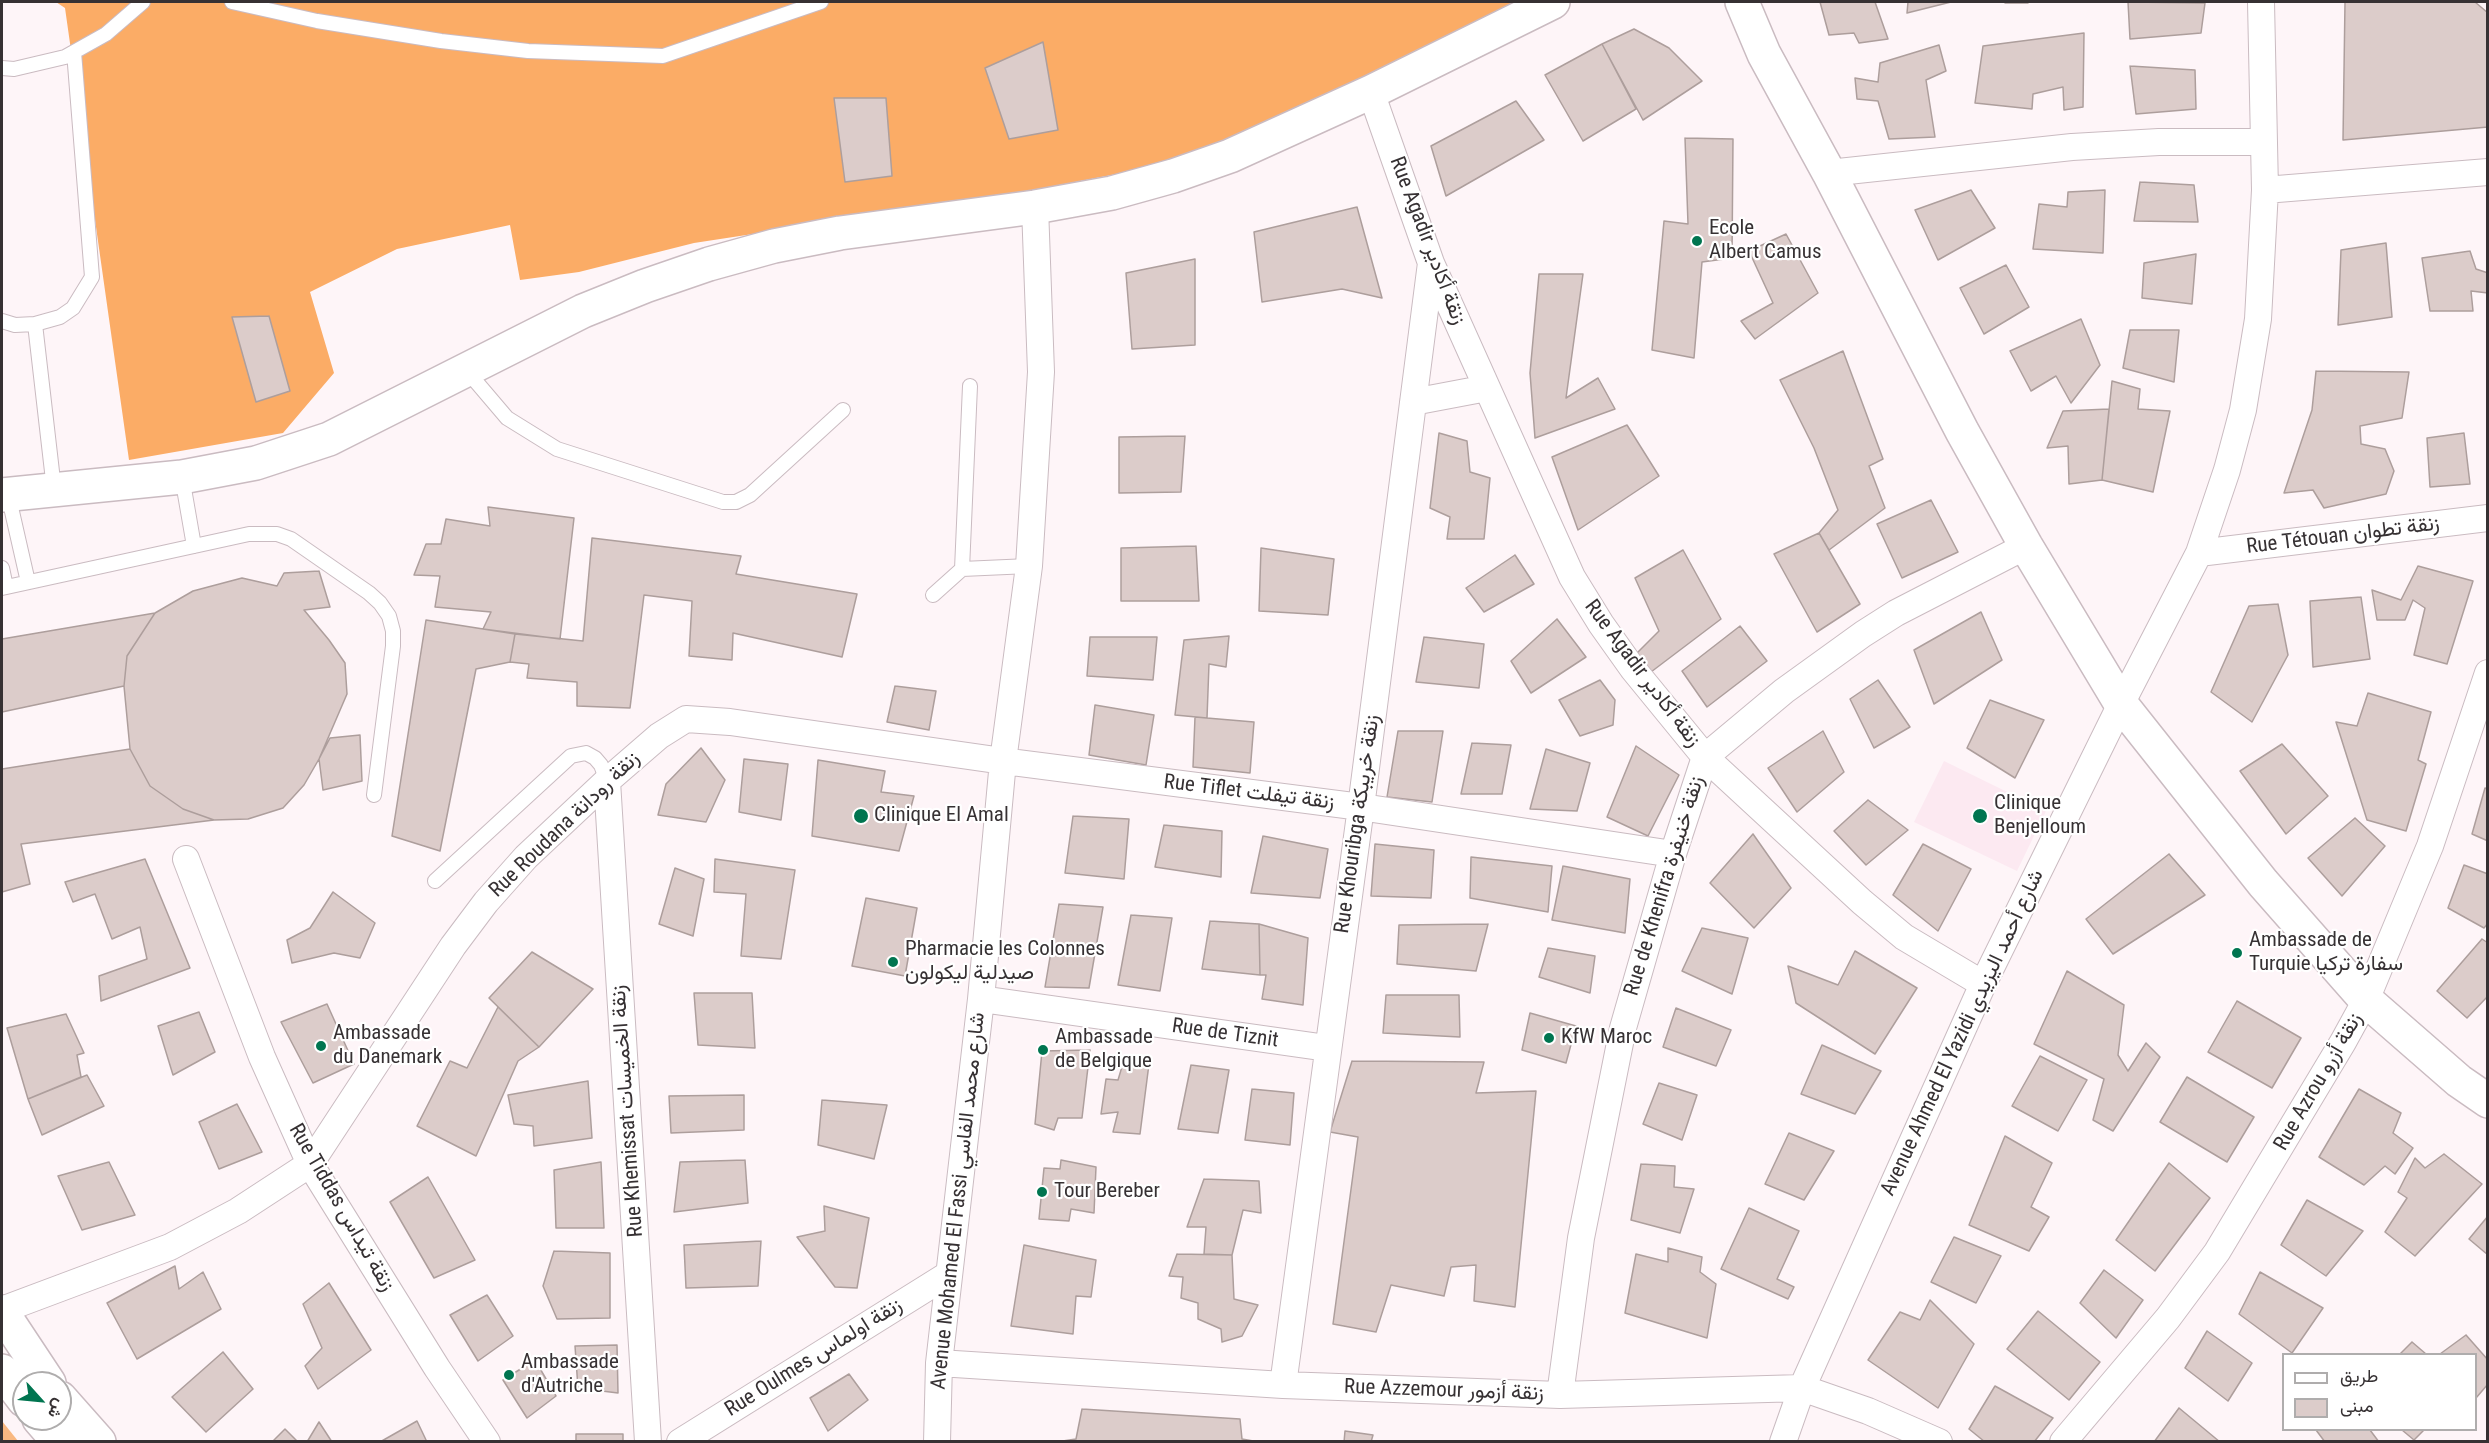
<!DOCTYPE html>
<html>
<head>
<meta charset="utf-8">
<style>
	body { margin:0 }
	#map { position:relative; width:2489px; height:1443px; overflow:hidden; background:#fef5f8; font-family:"Roboto Condensed",Vazirmatn,sans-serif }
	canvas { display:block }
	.frame { position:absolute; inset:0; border:3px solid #363133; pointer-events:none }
	.legend { position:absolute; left:2282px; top:1353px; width:195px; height:78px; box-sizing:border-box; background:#fff; border:2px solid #afadad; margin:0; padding:8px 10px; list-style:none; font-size:18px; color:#363133 }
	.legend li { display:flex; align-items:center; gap:12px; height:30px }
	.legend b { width:30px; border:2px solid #afadad }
	.north { position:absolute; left:12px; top:1371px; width:60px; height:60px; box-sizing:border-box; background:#fff; border:2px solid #afadad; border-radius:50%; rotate:117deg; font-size:16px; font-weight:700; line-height:24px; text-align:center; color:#363133 }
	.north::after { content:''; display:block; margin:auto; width:21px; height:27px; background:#007550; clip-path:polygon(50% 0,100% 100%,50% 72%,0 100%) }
</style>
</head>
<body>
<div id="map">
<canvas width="2489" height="1443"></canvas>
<div class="frame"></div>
<ul class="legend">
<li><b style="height:8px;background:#fff"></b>طريق</li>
<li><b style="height:16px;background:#dcccca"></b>مبنى</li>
</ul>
<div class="north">ش</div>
</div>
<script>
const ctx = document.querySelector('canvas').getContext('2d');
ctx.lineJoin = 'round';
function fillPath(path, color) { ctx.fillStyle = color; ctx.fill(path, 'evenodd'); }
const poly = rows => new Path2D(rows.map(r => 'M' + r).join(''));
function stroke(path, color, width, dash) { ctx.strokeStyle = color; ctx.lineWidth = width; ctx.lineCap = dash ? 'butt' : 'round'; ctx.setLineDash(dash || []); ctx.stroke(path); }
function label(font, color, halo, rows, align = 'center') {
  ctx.font = font + ' "Roboto Condensed",Vazirmatn,sans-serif'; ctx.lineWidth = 4.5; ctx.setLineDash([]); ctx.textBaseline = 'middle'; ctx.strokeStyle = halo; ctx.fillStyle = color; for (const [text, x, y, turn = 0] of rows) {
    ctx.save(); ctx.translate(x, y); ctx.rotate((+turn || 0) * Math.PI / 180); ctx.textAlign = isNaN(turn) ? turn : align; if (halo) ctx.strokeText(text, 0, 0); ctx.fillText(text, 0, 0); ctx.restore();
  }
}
fillPath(poly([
	[1944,761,2046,811,2017,871,1914,822]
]), '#fce9f1');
fillPath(poly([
	[2,1421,18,1441,2,1441]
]), '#f9b881');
fillPath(poly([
	[56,2,1519,2,1289,116,1179,162,1008,195,694,243,579,272,520,280,510,225,397,249,310,292,334,373,283,433,129,460,65,8]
]), '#fbac66');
const building = poly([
	[1820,2,1875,2,1888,39,1859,43,1854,33,1829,35,1820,2],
	[1908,2,1951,2,1907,13,1908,2],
	[2005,2,2028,2,2028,3,2005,3,2005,2],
	[2128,2,2205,3,2201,33,2130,39,2128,2],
	[2345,2,2475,2,2488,13,2488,127,2343,140,2345,2],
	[1634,29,1669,48,1702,81,1643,120,1602,44,1634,29],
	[2084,33,2083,107,2064,110,2063,87,2033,94,2032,109,1975,103,1983,46,2084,33],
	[1043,42,1058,130,1009,139,985,68,1043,42],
	[1602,44,1636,109,1583,141,1545,75,1602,44],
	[1939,45,1946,71,1926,80,1935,137,1889,139,1878,101,1857,99,1855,78,1878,82,1880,63,1939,45],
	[2130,66,2195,70,2196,109,2136,114,2130,66],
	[834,98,886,98,892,176,845,182,834,98],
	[1516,101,1544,140,1446,196,1431,146,1516,101],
	[1685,138,1733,139,1732,258,1702,262,1694,358,1652,350,1664,221,1688,224,1685,138],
	[2140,182,2194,185,2198,222,2134,221,2140,182],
	[1971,190,1995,228,1938,260,1915,210,1971,190],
	[2105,190,2103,253,2033,249,2039,204,2067,207,2068,192,2105,190],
	[1357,207,1382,298,1342,289,1262,302,1254,232,1357,207],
	[1786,234,1818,293,1755,339,1741,321,1773,303,1749,251,1786,234],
	[2386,243,2392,317,2338,325,2341,250,2386,243],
	[2470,251,2476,269,2488,273,2488,293,2471,291,2473,311,2430,311,2422,258,2470,251],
	[2196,254,2192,304,2142,298,2144,263,2196,254],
	[1195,259,1195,345,1132,349,1126,273,1195,259],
	[2006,265,2029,307,1984,334,1960,288,2006,265],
	[1539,274,1583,274,1566,398,1598,378,1615,409,1535,438,1530,373,1539,274],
	[269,316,290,391,256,402,232,317,269,316],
	[2081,319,2100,365,2071,403,2056,376,2031,391,2010,351,2081,319],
	[2130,330,2179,330,2174,382,2123,368,2130,330],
	[1843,351,1883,459,1869,466,1885,508,1829,550,1819,533,1838,510,1814,448,1780,380,1843,351],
	[2316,371,2409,372,2402,418,2360,426,2361,444,2385,449,2394,471,2386,494,2324,508,2313,490,2284,493,2312,410,2316,371],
	[2112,381,2140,389,2138,409,2170,411,2153,492,2102,480,2112,381],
	[2109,409,2102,480,2069,484,2068,446,2047,448,2063,411,2109,409],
	[1627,425,1659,476,1578,530,1552,457,1627,425],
	[1439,433,1467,441,1470,472,1490,478,1484,539,1447,539,1450,517,1430,508,1439,433],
	[2464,433,2470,484,2430,487,2427,438,2464,433],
	[1185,436,1181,492,1119,493,1119,437,1185,436],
	[1931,500,1958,552,1902,578,1877,524,1931,500],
	[488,507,574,518,560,639,483,629,491,612,435,607,440,576,414,575,426,544,441,544,446,519,490,526,488,507],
	[1819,533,1860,604,1817,632,1774,554,1819,533],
	[592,538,741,556,736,574,857,594,842,657,733,633,732,660,689,656,692,601,644,595,630,708,577,706,577,682,527,678,529,664,510,662,515,634,583,641,592,538],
	[1196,546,1199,601,1121,601,1121,548,1196,546],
	[1261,548,1334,559,1328,615,1259,611,1261,548],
	[1683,550,1721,619,1647,675,1634,656,1659,631,1635,578,1683,550],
	[1515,555,1534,584,1484,612,1466,588,1515,555],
	[2418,566,2473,581,2447,664,2414,655,2425,608,2413,600,2405,620,2377,620,2372,590,2401,600,2418,566],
	[319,571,330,607,304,610,329,640,345,663,347,694,319,759,304,785,283,808,248,819,214,820,183,809,150,786,130,749,124,686,127,656,155,613,193,591,242,578,277,586,284,573,319,571],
	[2361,597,2370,659,2313,667,2310,601,2361,597],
	[2278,604,2288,655,2252,722,2211,692,2249,606,2278,604],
	[1981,612,2002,660,1934,704,1914,650,1981,612],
	[155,613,127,656,124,686,2,712,2,639,155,613],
	[1557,619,1586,657,1531,693,1511,661,1557,619],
	[426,620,515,634,510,662,476,669,440,851,392,836,426,620],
	[1740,626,1767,661,1707,707,1682,671,1740,626],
	[1229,636,1226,667,1209,664,1207,718,1175,715,1184,640,1229,636],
	[1090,637,1157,637,1153,680,1087,676,1090,637],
	[1424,637,1484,644,1479,688,1416,682,1424,637],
	[1600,680,1615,700,1613,725,1580,736,1559,700,1600,680],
	[1878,680,1910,727,1874,748,1850,699,1878,680],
	[895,686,936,691,929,730,887,722,895,686],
	[2368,693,2431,712,2418,760,2426,764,2406,831,2367,820,2336,722,2357,726,2368,693],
	[1990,700,2044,720,2015,778,1967,748,1990,700],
	[1095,705,1154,715,1146,765,1089,755,1095,705],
	[1195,717,1254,722,1250,773,1193,767,1195,717],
	[1398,731,1443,731,1432,802,1387,797,1398,731],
	[1823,731,1844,772,1797,812,1768,768,1823,731],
	[360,735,362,781,323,790,319,759,330,738,360,735],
	[1472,743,1511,745,1502,794,1461,794,1472,743],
	[2282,744,2328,796,2286,834,2240,771,2282,744],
	[1636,746,1679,775,1648,836,1607,817,1636,746],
	[701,748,725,780,706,822,658,815,666,784,701,748],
	[130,749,150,786,183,809,214,820,21,844,30,884,2,892,2,769,130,749],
	[1546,749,1590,763,1577,811,1530,809,1546,749],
	[744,759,788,764,781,820,739,812,744,759],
	[818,760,885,771,881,792,914,796,899,851,812,836,818,760],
	[2485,788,2488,789,2488,841,2472,834,2485,788],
	[1868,800,1908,830,1866,865,1834,831,1868,800],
	[1073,816,1129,819,1124,879,1065,873,1073,816],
	[2355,818,2385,846,2342,896,2308,858,2355,818],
	[1164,825,1222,831,1221,877,1155,867,1164,825],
	[1753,834,1791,888,1754,928,1710,883,1753,834],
	[1263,836,1328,849,1320,898,1251,893,1263,836],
	[1375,844,1434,850,1431,898,1371,896,1375,844],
	[1923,844,1971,869,1938,931,1893,895,1923,844],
	[2169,854,2205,895,2113,954,2086,919,2169,854],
	[1471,857,1552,866,1548,912,1470,898,1471,857],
	[145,859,190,968,101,1001,99,976,147,959,140,927,112,939,95,894,73,902,65,882,145,859],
	[715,859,795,870,781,959,741,956,746,894,714,892,715,859],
	[2464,865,2488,874,2488,923,2484,928,2448,908,2464,865],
	[1563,866,1630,879,1625,933,1552,920,1563,866],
	[675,868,704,879,693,936,659,924,675,868],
	[333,892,375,923,360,958,334,953,292,963,287,940,310,928,333,892],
	[866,898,917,908,905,976,852,966,866,898],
	[1059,904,1103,907,1089,988,1045,987,1059,904],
	[1131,915,1172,918,1160,991,1118,985,1131,915],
	[1210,921,1259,924,1260,975,1202,969,1210,921],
	[1259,924,1308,938,1303,1005,1262,999,1266,975,1260,975,1259,924],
	[1488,924,1476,971,1397,964,1399,925,1488,924],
	[1702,928,1748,938,1732,994,1682,971,1702,928],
	[2482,939,2488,943,2488,996,2467,1018,2437,991,2482,939],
	[1548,948,1595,956,1590,993,1539,977,1548,948],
	[1855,951,1917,988,1875,1054,1796,1003,1788,966,1838,985,1855,951],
	[532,952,593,989,539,1047,489,998,532,952],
	[2067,971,2124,1005,2118,1055,2128,1071,2146,1043,2160,1057,2113,1131,2093,1120,2104,1079,2034,1044,2067,971],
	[694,993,752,993,755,1048,698,1045,694,993],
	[1386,995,1459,995,1460,1037,1383,1033,1386,995],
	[2237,1001,2301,1038,2272,1088,2208,1052,2237,1001],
	[327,1004,354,1064,313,1083,281,1022,327,1004],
	[498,1007,539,1047,518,1061,476,1156,417,1126,450,1061,467,1068,498,1007],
	[1676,1008,1731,1030,1716,1066,1663,1047,1676,1008],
	[199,1012,215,1052,173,1075,158,1026,199,1012],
	[1530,1013,1576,1026,1566,1063,1522,1050,1530,1013],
	[66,1014,84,1053,77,1055,81,1077,28,1099,7,1028,66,1014],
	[1822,1045,1881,1071,1855,1114,1801,1094,1822,1045],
	[1090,1050,1082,1118,1058,1118,1054,1130,1035,1124,1042,1051,1090,1050],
	[2040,1056,2087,1080,2058,1131,2012,1106,2040,1056],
	[1124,1060,1149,1064,1140,1134,1113,1132,1118,1112,1101,1114,1106,1079,1118,1080,1124,1060],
	[1352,1061,1484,1062,1476,1093,1536,1091,1515,1307,1474,1301,1476,1265,1451,1267,1444,1296,1391,1285,1376,1332,1333,1324,1358,1137,1330,1132,1352,1061],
	[1191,1065,1229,1070,1218,1133,1178,1129,1191,1065],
	[87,1075,104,1106,42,1135,28,1099,87,1075],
	[2187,1077,2254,1117,2227,1162,2160,1122,2187,1077],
	[588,1081,592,1138,534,1146,533,1126,514,1124,508,1095,588,1081],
	[1659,1083,1697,1095,1682,1140,1643,1124,1659,1083],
	[1252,1089,1294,1093,1290,1145,1245,1140,1252,1089],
	[2359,1089,2401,1113,2393,1133,2413,1148,2395,1174,2385,1166,2364,1185,2319,1157,2359,1089],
	[744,1095,744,1130,671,1133,669,1096,744,1095],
	[822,1100,887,1105,874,1159,818,1145,822,1100],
	[237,1104,262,1152,219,1169,199,1122,237,1104],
	[1789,1133,1834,1151,1804,1200,1765,1184,1789,1133],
	[2005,1136,2052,1163,2031,1207,2049,1217,2029,1251,1969,1225,2005,1136],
	[2444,1154,2482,1184,2415,1256,2385,1232,2407,1198,2398,1192,2415,1158,2425,1168,2444,1154],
	[745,1160,748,1203,674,1212,680,1162,745,1160],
	[1061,1160,1096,1167,1094,1213,1071,1209,1069,1221,1039,1219,1044,1168,1060,1169,1061,1160],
	[109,1162,135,1215,82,1230,58,1176,109,1162],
	[601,1162,604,1228,556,1228,554,1170,601,1162],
	[2169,1163,2210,1198,2155,1271,2116,1240,2169,1163],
	[1641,1164,1675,1166,1674,1187,1694,1189,1680,1233,1631,1220,1641,1164],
	[428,1177,475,1260,434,1278,390,1202,428,1177],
	[1204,1179,1259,1181,1261,1213,1243,1210,1232,1255,1204,1254,1206,1227,1187,1227,1204,1179],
	[2307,1200,2363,1231,2326,1276,2281,1245,2307,1200],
	[824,1206,869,1218,857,1288,835,1287,797,1237,825,1231,824,1206],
	[1749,1208,1799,1231,1777,1279,1794,1287,1788,1299,1721,1269,1749,1208],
	[2488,1216,2488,1255,2469,1239,2488,1216],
	[1954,1237,2001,1256,1976,1303,1931,1282,1954,1237],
	[761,1241,758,1286,686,1288,684,1245,761,1241],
	[1024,1245,1096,1260,1091,1297,1076,1296,1073,1334,1011,1326,1024,1245],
	[1668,1248,1702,1257,1700,1272,1716,1284,1707,1338,1625,1313,1636,1254,1668,1262,1668,1248],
	[554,1251,610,1253,610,1318,557,1319,543,1286,554,1251],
	[1177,1254,1232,1255,1234,1299,1258,1305,1242,1336,1222,1342,1221,1329,1198,1319,1198,1303,1181,1298,1183,1277,1169,1276,1177,1254],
	[175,1266,179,1289,203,1272,221,1309,137,1359,107,1303,175,1266],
	[2104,1270,2143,1300,2116,1338,2080,1303,2104,1270],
	[2260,1272,2323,1308,2292,1353,2239,1314,2260,1272],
	[329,1283,371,1350,318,1389,305,1366,322,1348,303,1304,329,1283],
	[487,1295,513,1336,478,1361,450,1315,487,1295],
	[1930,1300,1974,1344,1938,1408,1868,1360,1900,1312,1920,1320,1930,1300],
	[2038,1311,2100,1362,2069,1400,2007,1349,2038,1311],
	[2207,1331,2252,1363,2228,1401,2185,1368,2207,1331],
	[2466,1335,2488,1360,2488,1384,2476,1398,2476,1354,2440,1354,2466,1335],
	[2412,1342,2426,1354,2400,1354,2412,1342],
	[617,1345,618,1393,578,1388,575,1346,617,1345],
	[223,1352,253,1389,206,1432,172,1397,223,1352],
	[535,1360,556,1396,527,1418,503,1380,535,1360],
	[849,1374,868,1400,828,1431,810,1398,849,1374],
	[1995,1386,2053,1418,2034,1442,1985,1442,1969,1429,1995,1386],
	[2179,1408,2220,1442,2154,1442,2179,1408],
	[1082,1409,1240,1419,1242,1439,1259,1442,1056,1442,1076,1439,1082,1409],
	[417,1421,427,1442,380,1442,417,1421],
	[319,1422,332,1442,307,1442,319,1422],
	[285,1429,298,1442,272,1442,285,1429],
	[2316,1430,2370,1430,2379,1442,2325,1442,2316,1430],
	[2402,1430,2424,1430,2414,1440,2402,1430],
	[1345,1431,1373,1435,1371,1442,1344,1442,1345,1431],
	[576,1434,623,1434,623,1442,576,1442,576,1434]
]);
fillPath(building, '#dcccca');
stroke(building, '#ad9e9c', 1.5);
const lane = poly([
	[232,2,317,21,441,41,528,51,663,56,821,2],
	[2,68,14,69,65,57,106,34,143,2],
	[2,321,15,325,35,324,60,317,73,308,92,277,74,52],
	[35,324,54,489],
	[467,371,507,418,557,449,723,502,736,502,750,495,843,410],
	[182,477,194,546],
	[8,494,28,582],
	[2,568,6,587],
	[962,569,970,386],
	[2,588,249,534,277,534,291,539,369,593,380,603,389,616,393,631,393,646,374,795],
	[933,595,962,569,1029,566],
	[435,881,571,756,586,753,595,758,601,765,607,781]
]);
const street = poly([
	[1371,92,1431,263,1572,577,1601,624,1633,669,1705,757,1862,902,1904,937,1983,984],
	[1829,173,2072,147,2159,142,2263,142],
	[2265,190,2488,172],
	[1413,402,1487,388],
	[2199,553,2488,518],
	[607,781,648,1442],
	[186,859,262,1057,310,1164,437,1368,487,1442],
	[981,999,1327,1048],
	[2,1310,170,1247,238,1211,310,1164,453,946,486,902,526,857,607,781,659,736,686,719,730,722,1003,761,1361,807,1673,854],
	[939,1363,1283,1385,1560,1395,1802,1388,1868,1411,1939,1442],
	[1283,1385,1361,807,1431,263],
	[1560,1395,1581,1238,1623,1028,1673,854,1705,757,1784,691,1863,634,1896,613,2026,546],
	[680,1442,949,1274],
	[937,1442,939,1363,981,999,1003,761,1029,566,1041,372,1035,207],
	[1783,1442,1802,1388,1983,984,2121,704,2199,553,2227,470,2243,410,2258,319,2265,190,2261,2],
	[2063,1442,2168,1318,2217,1252,2343,1042,2366,1000,2430,846,2488,673]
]);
const secondary = poly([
	[1742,2,1764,54,1829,173,1962,431,2026,546,2121,704,2263,883,2366,1000,2459,1081,2488,1101],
	[2,495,182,477,256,463,329,439,583,311,645,286,709,264,774,246,840,233,1035,207,1112,193,1173,176,1230,156,1371,92,1553,2]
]);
const primary = poly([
	[2,1312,49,1383],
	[2,1371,24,1400],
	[60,1398,99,1442],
	[39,1419,59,1442]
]);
stroke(lane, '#cabbc1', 16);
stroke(street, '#cabbc1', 28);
stroke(secondary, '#cabbc1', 36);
stroke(primary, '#cabbc1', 36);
stroke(lane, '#fff', 14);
stroke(street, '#fff', 26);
stroke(secondary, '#fff', 33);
stroke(primary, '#fff', 33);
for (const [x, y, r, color] of [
	[1697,241,6,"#007550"],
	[861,816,8,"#007550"],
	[1980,816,8,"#007550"],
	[2237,953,6,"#007550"],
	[893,962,6,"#007550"],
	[1549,1038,6,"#007550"],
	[321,1046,6,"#007550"],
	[1043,1050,6,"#007550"],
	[1042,1192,6,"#007550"],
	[509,1375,6,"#007550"]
]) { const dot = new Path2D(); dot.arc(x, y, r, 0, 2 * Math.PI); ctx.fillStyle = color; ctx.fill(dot); stroke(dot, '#fff', 2); }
label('21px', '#363133', '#fff', [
	["Ecole",1709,229],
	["Albert Camus",1709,253],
	["Clinique",1994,804],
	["Benjelloum",1994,828],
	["Clinique El Amal",874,816],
	["Ambassade de",2249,941],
	["Turquie سفارة تركيا",2249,965],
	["Pharmacie les Colonnes",905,950],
	["صيدلية ليكولون",905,974],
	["Ambassade",333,1034],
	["du Danemark",333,1058],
	["Ambassade",1055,1038],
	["de Belgique",1055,1062],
	["KfW Maroc",1561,1038],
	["Tour Bereber",1054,1192],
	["Ambassade",521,1363],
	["d'Autriche",521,1387]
], 'left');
label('21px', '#363133', '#fff', [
	["Rue Agadir زنقة أكادير",1427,241,69],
	["Rue Tétouan زنقة تطوان",2343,536,-7],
	["Rue Agadir زنقة أكادير",1642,674,53],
	["Rue Tiflet زنقة تيفلت",1249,793,7],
	["Rue Khouribga زنقة خريبكة",1358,824,-82],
	["Rue Roudana زنقة رودانة",565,825,-44],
	["Rue de Khenifra زنقة خنيفرة",1665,886,-73],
	["Avenue Ahmed El Yazidi شارع أحمد اليزيدي",1963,1033,-65],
	["Rue de Tiznit",1225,1034,8],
	["Rue Azrou زنقة أزرو",2319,1082,-60],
	["Rue Khemissat زنقة الخميسات",628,1111,-94],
	["Avenue Mohamed El Fassi شارع محمد الفاسي",959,1201,-84],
	["Rue Tiddas زنقة تيداس",341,1208,60],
	["Rue Oulmes زنقة اولماس",814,1358,-32],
	["Rue Azzemour زنقة أزمور",1444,1391,2]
]);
</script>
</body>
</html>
